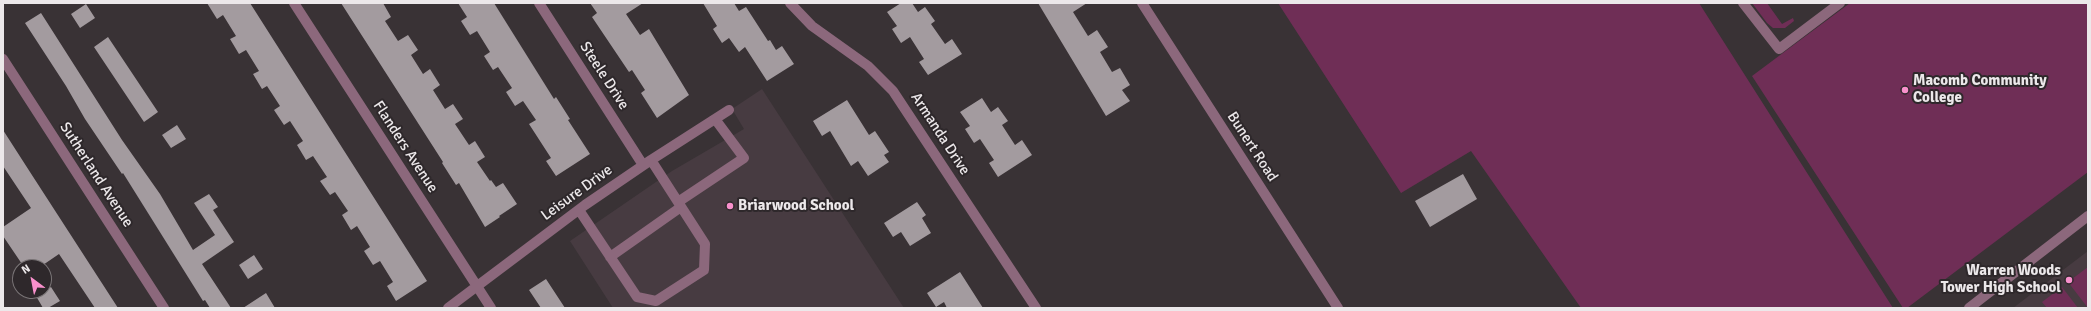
<!DOCTYPE html>
<html>
<head>
<meta charset="utf-8">
<style>
	body { margin:0 }
	#map { position:relative; width:2091px; height:311px; overflow:hidden; background:#393235; font-family:Signika,sans-serif }
	canvas { display:block }
	.frame { position:absolute; inset:0; border:4px solid #ece8ea; pointer-events:none }
	.north { position:absolute; left:12px; top:259px; width:40px; height:40px; box-sizing:border-box; background:#2e282b; border:1px solid #7a7577; border-radius:50%; rotate:328deg; font-size:11px; font-weight:700; line-height:16px; text-align:center; color:#ece8ea }
	.north::after { content:''; display:block; margin:auto; width:14px; height:18px; background:#f890cc; clip-path:polygon(50% 0,100% 100%,50% 72%,0 100%) }
</style>
</head>
<body>
<div id="map">
<canvas width="2091" height="311"></canvas>
<div class="frame"></div>
<div class="north">N</div>
</div>
<script>
const ctx = document.querySelector('canvas').getContext('2d');
ctx.lineJoin = 'round';
function fillPath(path, color) { ctx.fillStyle = color; ctx.fill(path, 'evenodd'); }
const poly = rows => new Path2D(rows.map(r => 'M' + r).join(''));
function stroke(path, color, width, dash) { ctx.strokeStyle = color; ctx.lineWidth = width; ctx.lineCap = dash ? 'butt' : 'round'; ctx.setLineDash(dash || []); ctx.stroke(path); }
function label(font, color, halo, rows, align = 'center') {
  ctx.font = font + ' Signika,sans-serif'; ctx.lineWidth = 4; ctx.setLineDash([]); ctx.textBaseline = 'middle'; ctx.strokeStyle = halo; ctx.fillStyle = color; for (const [text, x, y, turn = 0] of rows) {
    ctx.save(); ctx.translate(x, y); ctx.rotate((+turn || 0) * Math.PI / 180); ctx.textAlign = isNaN(turn) ? turn : align; if (halo) ctx.strokeText(text, 0, 0); ctx.fillText(text, 0, 0); ctx.restore();
  }
}
fillPath(poly([
	[762,89,904,308,613,308,570,241,672,171,744,129,732,109],
	[2088,251,2088,308,2013,308]
]), '#473b41');
fillPath(poly([
	[1278,3,1699,3,1893,308,1581,308,1471,151,1401,193],
	[1752,3,1767,3,1782,24,1793,18,1794,21,1785,28,1773,28,1767,23],
	[1850,3,2088,3,2088,172,1907,308,1903,308,1752,76],
	[2088,267,2088,308,2068,282],
	[2062,287,2078,308,2047,308,2042,302]
]), '#6f2e56');
fillPath(poly([
	[207,3,250,3,427,281,396,301,387,286,393,282,380,261,373,265,364,251,370,247,357,226,351,230,342,215,348,211,335,192,330,195,320,181,327,177,313,156,306,160,297,145,303,141,290,121,284,125,274,110,280,106,267,86,262,89,253,74,259,71,246,50,239,54,230,39,236,36,223,15,217,19],
	[341,3,383,3,391,17,385,21,398,41,408,35,418,50,411,55,423,74,430,69,440,85,433,90,445,109,453,104,463,119,455,124,469,145,475,141,485,157,477,162,490,181,491,180,496,187,503,183,517,204,499,216,500,217,485,227,459,183,456,185,442,163,443,162],
	[458,3,494,3,554,99,556,97,570,119,568,120,590,154,556,176,546,161,551,158,529,124,536,120,523,101,515,106,506,92,512,88,498,67,493,70,484,56,490,52,477,31,470,35,461,21,467,17],
	[590,3,643,3,626,14,640,35,649,29,689,95,657,118,641,93,645,90,632,70,629,72,592,17,597,13],
	[703,3,734,3,739,11,746,7,768,41,770,40,776,50,782,46,794,64,767,81,745,47,739,52,729,38,722,43,713,29,717,26],
	[901,3,912,3,918,12,925,7,935,21,931,24,945,44,952,39,962,54,928,75,919,62,924,59,910,37,901,43,892,29,897,26,887,12],
	[1038,3,1087,3,1073,12,1088,36,1097,30,1108,47,1100,52,1112,72,1120,68,1130,85,1122,90,1130,101,1106,116],
	[86,4,95,18,80,28,71,14],
	[41,13,122,140,160,194,193,250,215,235,194,203,209,194,218,207,213,210,234,242,202,264,231,308,210,308,205,300,203,301,123,173,122,174,85,119,66,86,25,23],
	[108,37,158,112,144,122,94,47],
	[982,98,991,112,998,107,1008,121,1002,125,1015,145,1022,140,1032,155,998,177,989,163,994,160,980,139,974,143,965,129,970,126,960,112],
	[847,100,869,135,875,131,889,152,884,155,889,162,868,176,858,161,851,166,830,131,822,136,813,121],
	[177,125,186,139,171,148,162,135],
	[3,130,30,172,118,308,95,308,59,254,40,267,24,267,3,236,3,227,31,208,3,166],
	[1463,174,1477,199,1430,227,1415,201],
	[917,202,926,215,922,218,931,233,910,246,901,232,893,237,884,223],
	[254,255,263,269,248,279,239,265],
	[960,272,983,308,947,308,944,302,936,307,927,293],
	[546,279,565,308,541,308,529,290],
	[51,287,60,301,48,308,43,308,36,296],
	[266,293,275,308,243,308]
]), '#a39b9f');
stroke(poly([
	[294,3,491,308],
	[539,3,643,165],
	[790,3,812,26,868,66,893,91,1036,308],
	[1142,3,1338,308],
	[1743,3,1779,49,1840,3],
	[3,59,164,308],
	[678,202,744,158,715,119],
	[579,210,637,297,656,301,704,270,705,244,651,160],
	[610,257,681,207],
	[448,308,585,205,651,160,729,110],
	[1969,308,2088,216]
]), '#8c687c', 10);
for (const [x, y, r, color] of [
	[1905,90,4,"#f890cc"],
	[730,206,4,"#f890cc"],
	[2069,280,4,"#f890cc"]
]) { const dot = new Path2D(); dot.arc(x, y, r, 0, 2 * Math.PI); ctx.fillStyle = color; ctx.fill(dot); stroke(dot, '#2e282b', 1.5); }
label('15px', '#ece8ea', '#2e282b', [
	["Steele Drive",604,76,57],
	["Armanda Drive",940,134,57],
	["Flanders Avenue",405,147,57],
	["Bunert Road",1252,147,57],
	["Sutherland Avenue",96,175,57],
	["Leisure Drive",577,193,-36]
]);
label('bold 15px', '#ece8ea', '#2e282b', [
	["Macomb Community",1913,81],
	["College",1913,98],
	["Briarwood School",738,206],
	["Warren Woods",2061,271,"right"],
	["Tower High School",2061,288,"right"]
], 'left');
</script>
</body>
</html>
